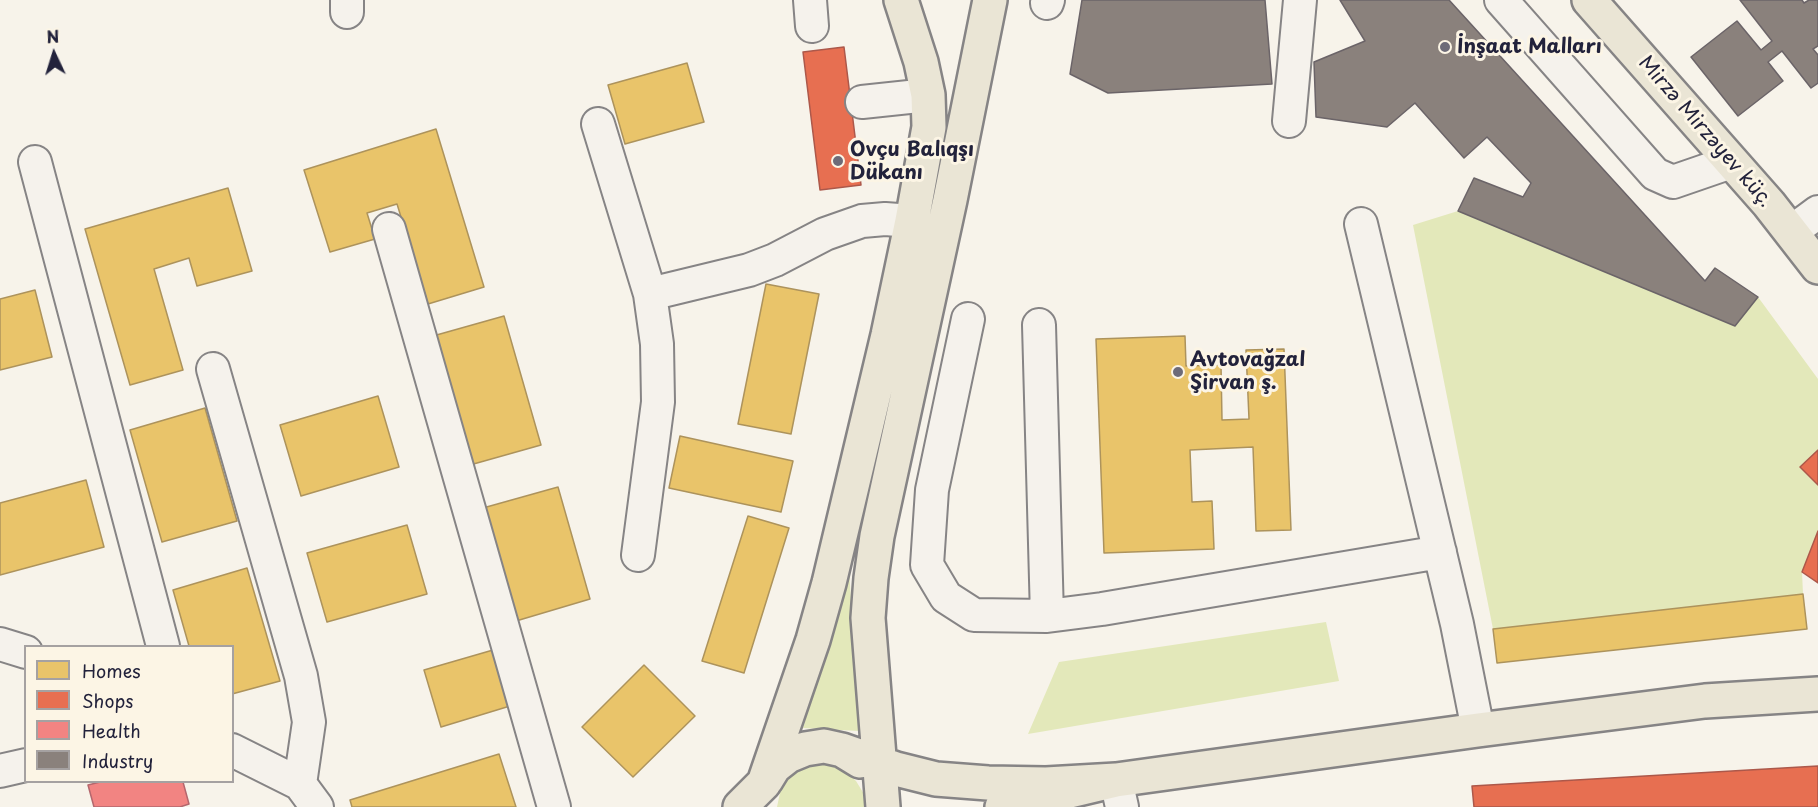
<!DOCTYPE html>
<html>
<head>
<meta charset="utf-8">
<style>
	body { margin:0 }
	#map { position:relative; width:1818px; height:807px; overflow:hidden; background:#f7f3ea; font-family:"Playpen Sans",sans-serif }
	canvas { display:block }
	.legend { position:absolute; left:24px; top:645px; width:210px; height:138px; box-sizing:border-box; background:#fcf5e5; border:2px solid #a5a1a1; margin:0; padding:8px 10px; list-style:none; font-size:18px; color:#22223b }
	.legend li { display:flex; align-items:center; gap:12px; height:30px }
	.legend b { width:30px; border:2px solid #a5a1a1 }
	.north { position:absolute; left:24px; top:24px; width:60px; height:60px; -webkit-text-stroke:4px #fcf5e5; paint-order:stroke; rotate:356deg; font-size:16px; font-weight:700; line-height:24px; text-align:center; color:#22223b }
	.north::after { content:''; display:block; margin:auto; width:21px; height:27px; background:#22223b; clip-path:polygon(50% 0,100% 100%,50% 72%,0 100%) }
</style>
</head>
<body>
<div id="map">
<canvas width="1818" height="807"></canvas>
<ul class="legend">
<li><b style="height:16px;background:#e9c46a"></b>Homes</li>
<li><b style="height:16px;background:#e76f51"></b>Shops</li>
<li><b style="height:16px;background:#f28482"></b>Health</li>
<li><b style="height:16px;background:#8a817c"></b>Industry</li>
</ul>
<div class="north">N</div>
</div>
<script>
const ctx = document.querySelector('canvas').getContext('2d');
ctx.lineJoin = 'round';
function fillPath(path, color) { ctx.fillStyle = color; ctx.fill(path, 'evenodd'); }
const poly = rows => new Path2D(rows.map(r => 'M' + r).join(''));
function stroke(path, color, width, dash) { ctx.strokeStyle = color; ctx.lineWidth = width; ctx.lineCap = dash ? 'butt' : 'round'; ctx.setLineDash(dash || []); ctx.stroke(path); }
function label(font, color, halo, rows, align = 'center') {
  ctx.font = font + ' "Playpen Sans",sans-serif'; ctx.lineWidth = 6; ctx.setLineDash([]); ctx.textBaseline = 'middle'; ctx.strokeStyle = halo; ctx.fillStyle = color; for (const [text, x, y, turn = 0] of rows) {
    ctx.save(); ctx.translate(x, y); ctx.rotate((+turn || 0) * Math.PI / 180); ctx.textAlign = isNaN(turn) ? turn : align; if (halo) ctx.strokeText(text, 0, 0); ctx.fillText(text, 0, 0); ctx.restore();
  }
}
fillPath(poly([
	[1458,211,1735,325,1758,297,1818,379,1818,450,1800,467,1818,485,1818,531,1802,572,1803,594,1493,629,1413,225],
	[849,568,859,731,803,728],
	[1326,622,1339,681,1028,734,1059,662],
	[817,764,832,765,845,771,856,781,864,794,866,807,777,807,781,788,790,776,803,768]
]), '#e3e8ba');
const homes = poly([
	[687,63,704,122,625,144,608,85,687,63],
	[436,129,484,287,428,304,397,204,367,213,375,239,330,252,304,170,436,129],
	[228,188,252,271,197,286,189,258,154,269,183,370,130,385,85,229,228,188],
	[766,284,819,294,791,434,738,424,766,284],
	[35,290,52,357,0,370,0,299,35,290],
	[504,316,541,445,470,465,433,336,504,316],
	[1185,336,1186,366,1221,365,1222,420,1249,419,1246,350,1284,349,1291,530,1256,531,1253,447,1190,450,1192,502,1212,501,1214,549,1104,553,1096,339,1185,336],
	[378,396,399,467,301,496,280,425,378,396],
	[205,408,237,521,162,542,130,430,205,408],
	[680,436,793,461,781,512,669,488,680,436],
	[86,480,104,547,0,575,0,503,86,480],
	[558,487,590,599,516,621,483,508,558,487],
	[748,516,789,528,744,673,702,661,748,516],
	[407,525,427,594,327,622,307,553,407,525],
	[247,568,280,681,232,694,232,646,189,646,173,590,247,568],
	[1803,594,1807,629,1497,663,1493,629,1803,594],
	[493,650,510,706,441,727,424,670,493,650],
	[644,665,695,716,633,777,582,727,644,665],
	[499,754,516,807,352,807,350,800,499,754]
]);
fillPath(homes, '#e9c46a');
stroke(homes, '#ad935c', 1.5);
const shops = poly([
	[844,47,861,185,820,190,803,52,844,47],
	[1818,450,1818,485,1800,467,1818,450],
	[1818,531,1818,583,1802,572,1818,531],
	[1818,766,1818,807,1474,807,1472,786,1818,766]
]);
fillPath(shops, '#e76f51');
stroke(shops, '#ac584a', 1.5);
const health = poly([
	[100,782,183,782,189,804,180,807,94,807,88,785,100,782]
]);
fillPath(health, '#f28482');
stroke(health, '#b4676d', 1.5);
const industry = poly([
	[1082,0,1265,0,1272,84,1108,93,1070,74,1082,0],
	[1340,0,1449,0,1705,281,1715,268,1758,297,1735,326,1458,211,1474,178,1523,197,1531,183,1487,137,1464,158,1415,103,1387,127,1316,117,1314,62,1365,41,1340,0],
	[1740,0,1802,0,1804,3,1809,0,1818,0,1818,46,1813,49,1818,55,1818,83,1811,88,1782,51,1768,62,1783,81,1738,116,1691,57,1737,21,1761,50,1772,41,1740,0]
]);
fillPath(industry, '#8a817c');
stroke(industry, '#6b6468', 1.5);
const minor = poly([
	[347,0,347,12],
	[810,0,812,26],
	[1501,0,1655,174,1673,182,1731,162],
	[1047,3,1048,0],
	[862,102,928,95],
	[1289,121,1300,0],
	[598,124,650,294,657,344,658,402,638,555],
	[35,162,163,646],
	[1361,224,1457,624,1478,730],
	[389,229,554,807],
	[1791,232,1818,212],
	[650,294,749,270,775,260,825,234,862,221,885,219,912,221],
	[968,319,932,490,927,565,946,597,974,615,1047,616,1102,609,1440,552],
	[1039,325,1047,616],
	[213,369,301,676,309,722,300,784],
	[0,644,26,652],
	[232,750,300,784,317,807],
	[0,771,26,765],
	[1116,780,1122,807]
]);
const major = poly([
	[1589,0,1769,204,1818,267],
	[842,750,896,769,936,779,988,783,1046,784,1116,780,1002,807],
	[766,780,774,767,788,756,805,749,824,746,842,750,860,761],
	[1116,780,1478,730,1705,701,1818,694],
	[740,807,764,783,813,640,829,583,888,335,912,221,929,127,928,95,921,62,901,0],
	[883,807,868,618,871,578,877,536,950,200,990,0]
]);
stroke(minor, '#868485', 36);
stroke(major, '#868485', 38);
stroke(minor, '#f5f2ec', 32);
stroke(major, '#eae5d5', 33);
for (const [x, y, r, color] of [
	[1445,47,6,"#6d6b78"],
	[838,161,6,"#6d6b78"],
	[1178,372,6,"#6d6b78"]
]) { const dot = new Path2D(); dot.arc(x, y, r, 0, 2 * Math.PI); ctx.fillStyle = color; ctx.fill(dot); stroke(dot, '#fcf5e5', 2); }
label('bold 20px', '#22223b', '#fcf5e5', [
	["İnşaat Malları",1457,47],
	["Ovçu Balıqşı",850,150],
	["Dükanı",850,173],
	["Avtovağzal",1190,360],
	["Şirvan ş.",1190,383]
], 'left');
label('20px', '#22223b', '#fcf5e5', [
	["Mirzə Mirzəyev küç.",1705,132,49]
]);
</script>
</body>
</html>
